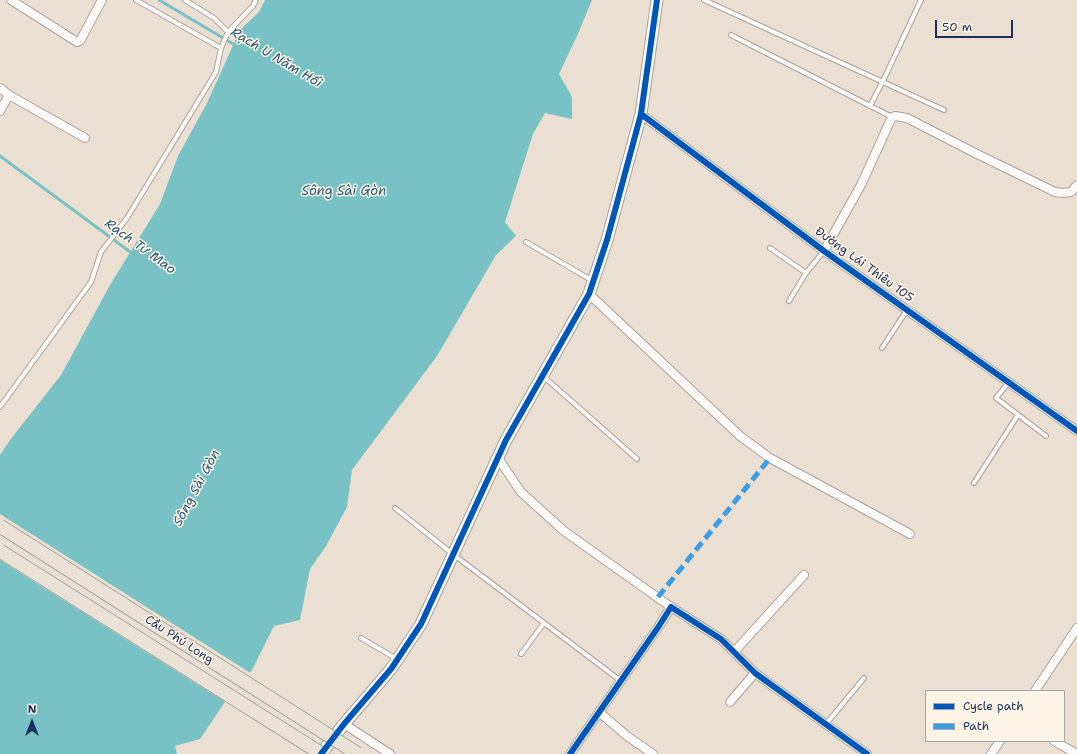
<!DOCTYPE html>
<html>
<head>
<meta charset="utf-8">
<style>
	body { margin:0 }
	#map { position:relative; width:1077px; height:754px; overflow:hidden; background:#eadfd0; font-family:"Shantell Sans",sans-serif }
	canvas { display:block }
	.legend { position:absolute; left:925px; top:690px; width:140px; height:52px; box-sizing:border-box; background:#fcf5e5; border:1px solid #a2a6af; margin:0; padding:5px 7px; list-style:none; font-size:12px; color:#1b2f5e }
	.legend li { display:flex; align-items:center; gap:8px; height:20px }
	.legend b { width:20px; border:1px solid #a2a6af }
	.north { position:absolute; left:12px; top:702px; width:40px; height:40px; -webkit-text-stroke:3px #fcf5e5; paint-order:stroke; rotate:0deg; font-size:11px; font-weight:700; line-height:16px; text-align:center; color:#1b2f5e }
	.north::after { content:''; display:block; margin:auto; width:14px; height:18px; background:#1b2f5e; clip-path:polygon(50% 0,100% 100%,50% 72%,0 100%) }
	.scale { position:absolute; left:935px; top:20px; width:78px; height:18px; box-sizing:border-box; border:2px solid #1b2f5e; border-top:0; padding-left:5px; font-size:12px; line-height:14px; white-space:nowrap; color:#1b2f5e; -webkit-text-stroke:3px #fcf5e5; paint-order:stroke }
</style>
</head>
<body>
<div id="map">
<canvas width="1077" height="754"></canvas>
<ul class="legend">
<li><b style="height:5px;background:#0057b8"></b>Cycle path</li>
<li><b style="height:5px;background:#3b9de6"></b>Path</li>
</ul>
<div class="north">N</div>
<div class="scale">50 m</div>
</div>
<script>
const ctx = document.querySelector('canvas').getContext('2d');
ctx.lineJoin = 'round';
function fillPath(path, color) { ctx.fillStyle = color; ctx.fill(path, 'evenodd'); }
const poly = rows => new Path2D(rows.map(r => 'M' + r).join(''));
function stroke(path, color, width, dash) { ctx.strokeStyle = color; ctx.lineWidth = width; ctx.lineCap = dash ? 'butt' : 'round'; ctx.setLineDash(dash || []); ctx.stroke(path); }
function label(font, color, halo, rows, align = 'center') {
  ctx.font = font + ' "Shantell Sans",sans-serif'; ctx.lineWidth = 3; ctx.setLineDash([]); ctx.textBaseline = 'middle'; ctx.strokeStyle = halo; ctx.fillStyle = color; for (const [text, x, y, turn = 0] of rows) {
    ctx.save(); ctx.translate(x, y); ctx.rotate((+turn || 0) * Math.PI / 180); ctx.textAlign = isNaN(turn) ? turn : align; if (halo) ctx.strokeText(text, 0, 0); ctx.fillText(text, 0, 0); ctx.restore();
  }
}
fillPath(poly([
	[265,0,592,0,577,36,559,74,572,97,572,119,545,113,533,134,505,222,516,236,496,255,437,356,352,470,347,507,326,546,310,569,300,620,274,626,252,670,225,702,200,739,175,746,177,754,0,754,0,455,10,440,61,375,110,285,160,204,178,156,207,103,240,30,259,12]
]), '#78c2c6');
fillPath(poly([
	[0,514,252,674,227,703,0,560]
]), '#eadfd0');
stroke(poly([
	[159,0,235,45],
	[0,156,133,254]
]), '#78c2c6', 3);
const service = poly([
	[136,0,221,48],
	[185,0,214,18,228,32],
	[704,0,944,110],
	[731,35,892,117],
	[870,106,883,81,921,0],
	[526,242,593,281],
	[770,248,806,273,824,251],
	[789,301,806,273],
	[882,348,907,310],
	[543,376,637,459],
	[1009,382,996,398,1046,436],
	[0,407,91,282,101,252,127,218,216,72,221,48,228,32,253,6,256,0],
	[974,483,1018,415],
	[395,508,454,555,621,681],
	[361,638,397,659],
	[521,654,544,623],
	[826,724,864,678]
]);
const minor = poly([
	[11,0,77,42,80,41,102,0],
	[0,88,9,95,85,138],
	[0,111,9,95],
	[641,114,824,251,1077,431],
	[824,251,861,185,892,117,895,116,907,118,977,154,1055,192,1063,193,1071,192,1077,185],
	[589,294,740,436,770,458,910,534],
	[498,458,521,492,564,531,671,607],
	[734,652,804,575],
	[1035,691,1077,628],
	[730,702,755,673],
	[599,712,627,736,653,754],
	[344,724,390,754],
	[1054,741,1077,754],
	[570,754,659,626,671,607,721,639,755,673,867,754],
	[991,754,1000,741]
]);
const tertiary = poly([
	[321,754,344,724,391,669,421,624,506,440,589,294,607,240,641,114,657,0]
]);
stroke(service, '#a7a3a0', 6);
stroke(minor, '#a7a3a0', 10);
stroke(tertiary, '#a7a3a0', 13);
stroke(service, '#fcfaf8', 4);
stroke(minor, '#fcfaf8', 8);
stroke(tertiary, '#fcfaf8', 11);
const primaryBridge = poly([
	[0,526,358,754],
	[0,551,322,754]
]);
stroke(primaryBridge, '#a7a3a0', 15, []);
stroke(primaryBridge, '#ebe2d6', 13);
stroke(poly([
	[658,597,770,458]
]), '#3b9de6', 5, [10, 5]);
stroke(poly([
	[641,114,824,251,1077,431],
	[321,754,344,724,391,669,421,624,506,440,589,294,607,240,641,114,657,0],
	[570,754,659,626,671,607,721,639,755,673,867,754]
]), '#0057b8', 6);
label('12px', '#1b2f5e', '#fcf5e5', [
	["Đường Lái Thiêu 105",864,265,36],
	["Cầu Phú Long",179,640,33]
]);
label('italic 13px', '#28577c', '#fcf5e5', [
	["Rạch U Năm Hối",276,58,31],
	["Sông Sài Gòn",344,192],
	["Rạch Tư Mao",140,247,36],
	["Sông Sài Gòn",197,488,-62]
]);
</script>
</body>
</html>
